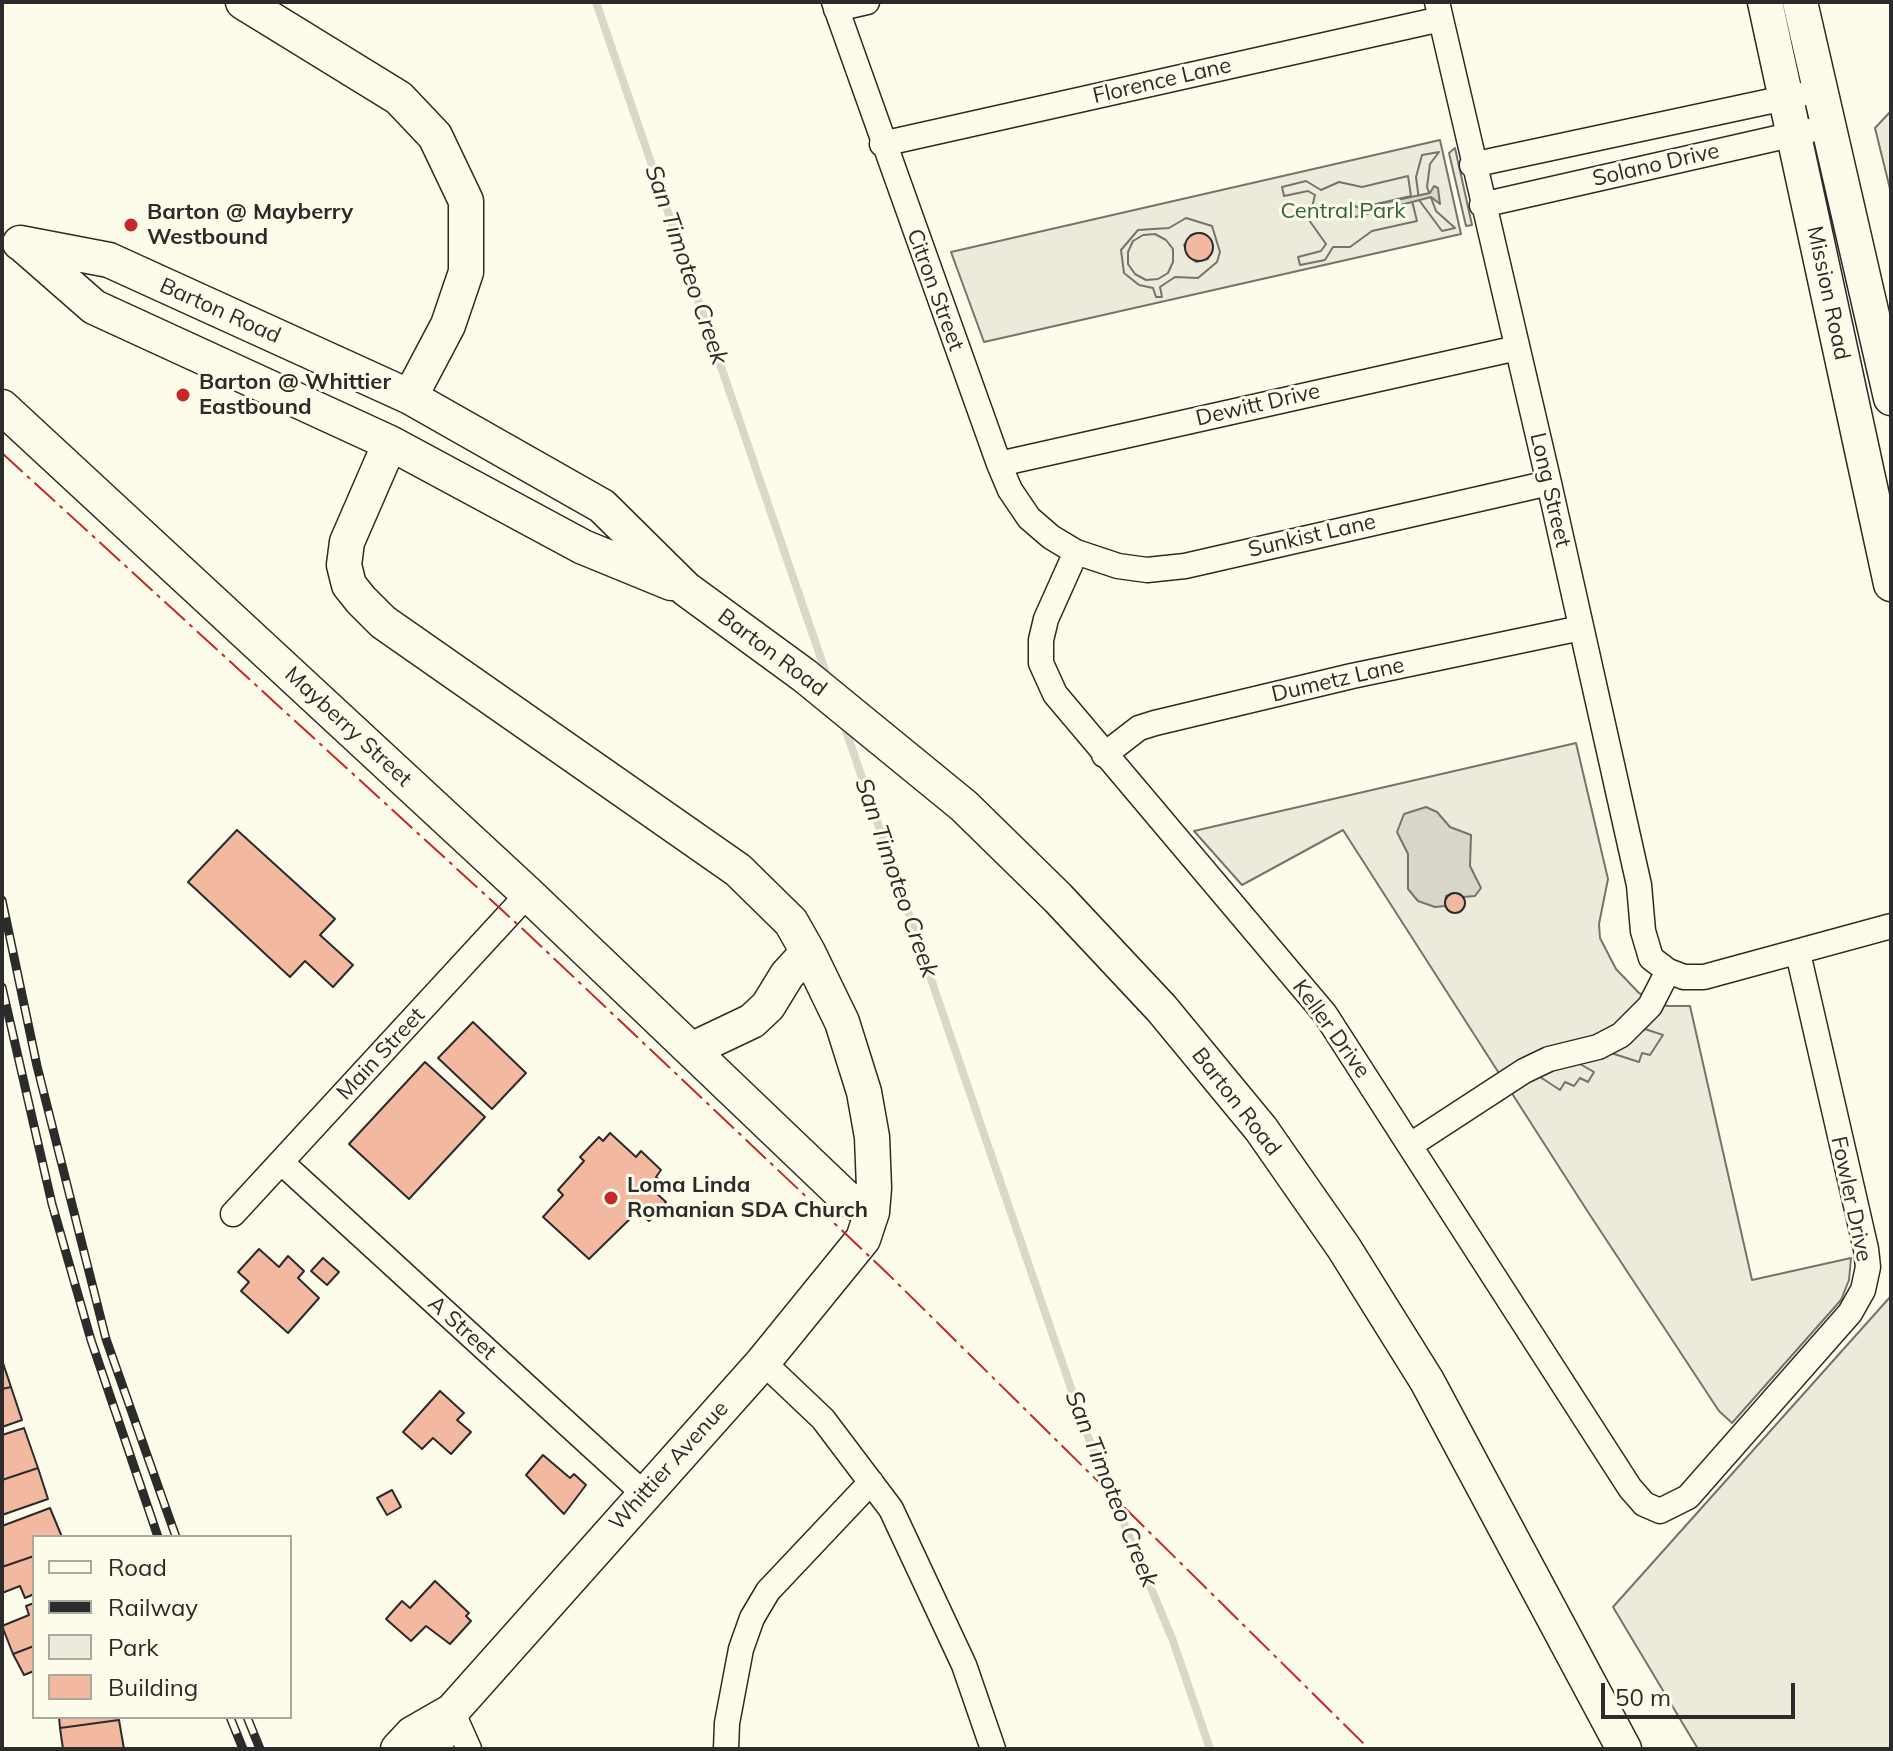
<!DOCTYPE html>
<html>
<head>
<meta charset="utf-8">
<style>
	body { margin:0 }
	#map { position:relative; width:1893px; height:1751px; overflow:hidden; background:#fdfbea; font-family:Mulish,sans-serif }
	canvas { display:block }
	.frame { position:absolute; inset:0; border:4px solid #2b2b2b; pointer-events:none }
	.legend { position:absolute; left:32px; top:1535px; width:260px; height:184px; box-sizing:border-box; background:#fdfbea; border:2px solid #a9a89e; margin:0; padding:10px 14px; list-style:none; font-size:24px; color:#2b2b2b }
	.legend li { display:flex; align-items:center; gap:16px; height:40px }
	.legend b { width:40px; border:2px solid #a9a89e }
	.scale { position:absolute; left:1601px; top:1683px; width:194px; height:36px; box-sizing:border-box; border:4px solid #2b2b2b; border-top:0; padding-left:10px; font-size:24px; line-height:28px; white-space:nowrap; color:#2b2b2b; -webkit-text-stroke:6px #fdfbea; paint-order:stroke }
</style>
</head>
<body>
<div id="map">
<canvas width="1893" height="1751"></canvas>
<div class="frame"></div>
<ul class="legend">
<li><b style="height:10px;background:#fdfbea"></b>Road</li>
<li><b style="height:10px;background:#2b2b2b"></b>Railway</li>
<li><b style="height:22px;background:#ecebdb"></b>Park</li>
<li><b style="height:22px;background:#f2b8a0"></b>Building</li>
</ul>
<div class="scale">50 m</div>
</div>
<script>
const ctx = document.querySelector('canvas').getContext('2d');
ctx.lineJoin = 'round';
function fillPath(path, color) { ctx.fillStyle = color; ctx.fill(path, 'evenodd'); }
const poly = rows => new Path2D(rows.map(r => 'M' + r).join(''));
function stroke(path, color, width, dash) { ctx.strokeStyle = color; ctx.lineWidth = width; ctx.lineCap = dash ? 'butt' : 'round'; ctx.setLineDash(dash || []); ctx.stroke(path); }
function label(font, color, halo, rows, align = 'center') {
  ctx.font = font + ' Mulish,sans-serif'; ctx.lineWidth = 6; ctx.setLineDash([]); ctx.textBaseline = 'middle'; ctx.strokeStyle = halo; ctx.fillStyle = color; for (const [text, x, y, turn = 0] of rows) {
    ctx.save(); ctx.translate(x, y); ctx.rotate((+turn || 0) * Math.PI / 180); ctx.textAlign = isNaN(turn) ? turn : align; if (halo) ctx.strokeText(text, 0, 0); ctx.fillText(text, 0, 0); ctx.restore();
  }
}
const green = poly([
	[1891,111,1891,193,1875,128,1891,111],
	[1440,140,1461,234,984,342,951,252,1440,140],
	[1455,148,1472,225,1466,226,1449,153,1455,148],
	[1576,743,1608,879,1599,924,1600,938,1616,969,1639,993,1667,1006,1690,1006,1752,1280,1851,1258,1849,1280,1841,1300,1732,1423,1719,1411,1588,1212,1343,830,1242,885,1194,831,1576,743],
	[1891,1296,1891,1749,1698,1749,1613,1607,1891,1296]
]);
fillPath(green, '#ecebdb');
stroke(green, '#74746e', 2);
const parking = poly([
	[1439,152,1430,164,1427,187,1436,211,1455,228,1442,231,1419,200,1416,177,1422,155,1439,152],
	[1408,176,1411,196,1359,208,1357,216,1412,201,1417,221,1372,231,1350,247,1333,247,1325,260,1300,265,1298,257,1321,251,1326,244,1309,220,1315,195,1308,191,1284,196,1282,187,1306,181,1321,190,1339,182,1362,187,1408,176],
	[1186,218,1212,226,1220,252,1217,262,1198,278,1175,277,1160,287,1162,297,1156,297,1153,288,1139,285,1124,273,1121,250,1138,230,1169,228,1186,218],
	[1201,233,1210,239,1212,249,1208,259,1196,262,1188,256,1184,245,1191,235,1201,233],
	[1155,234,1166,240,1173,249,1173,262,1168,273,1158,279,1146,280,1135,274,1128,264,1128,252,1133,241,1143,235,1155,234],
	[1645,1029,1663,1035,1650,1055,1642,1053,1639,1062,1608,1052,1645,1029],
	[1573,1060,1594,1072,1588,1082,1580,1078,1574,1086,1565,1082,1560,1090,1537,1075,1573,1060]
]);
fillPath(parking, '#eceadb');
stroke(parking, '#74746e', 2);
const water = poly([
	[1434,186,1438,188,1440,204,1431,197,1355,217,1348,213,1353,205,1359,208,1430,193,1434,186],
	[1426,807,1437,812,1450,827,1471,835,1470,866,1481,888,1475,896,1463,897,1454,893,1446,896,1445,906,1435,907,1418,901,1408,889,1408,854,1397,832,1404,814,1426,807]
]);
fillPath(water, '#d8d7c9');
stroke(water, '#74746e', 2);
stroke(poly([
	[596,2,828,679],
	[843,722,1086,1432,1173,1641,1210,1749]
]), '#d8d7c9', 8);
const building = poly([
	'1185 247a14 14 0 1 1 28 0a14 14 0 1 1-28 0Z',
	[237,830,335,919,320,935,353,965,333,987,305,961,290,977,188,882,237,830],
	'1445 903a10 10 0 1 1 20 0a10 10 0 1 1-20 0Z',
	[473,1022,526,1073,492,1109,438,1058,473,1022],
	[425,1062,485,1117,409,1199,349,1144,425,1062],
	[610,1133,636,1157,641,1151,661,1170,656,1177,664,1184,656,1193,666,1202,649,1221,638,1211,589,1259,543,1217,563,1195,558,1190,584,1161,580,1157,599,1137,603,1141,610,1133],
	[259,1249,279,1267,288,1256,304,1271,298,1278,319,1298,288,1333,241,1291,249,1282,238,1272,259,1249],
	[323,1258,339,1272,327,1285,311,1271,323,1258],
	[2,1360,11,1387,2,1389,2,1360],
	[11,1387,22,1420,2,1427,2,1389,11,1387],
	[440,1391,464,1413,457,1420,471,1432,451,1454,433,1438,422,1449,403,1432,440,1391],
	[24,1428,38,1468,2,1480,2,1435,24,1428],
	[543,1455,570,1478,574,1474,586,1485,564,1514,526,1475,543,1455],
	[38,1468,48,1499,2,1515,2,1480,38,1468],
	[392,1490,401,1507,387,1515,377,1498,392,1490],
	[50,1508,62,1537,34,1537,34,1556,2,1567,2,1526,50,1508],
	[34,1556,34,1594,25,1598,20,1586,2,1593,2,1567,34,1556],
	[435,1581,469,1613,466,1616,471,1621,450,1644,426,1626,411,1641,386,1619,402,1601,410,1608,435,1581],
	[34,1603,34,1646,13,1654,2,1626,29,1615,26,1606,34,1603],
	[34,1646,34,1671,24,1675,13,1654,34,1646],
	[59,1717,118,1717,119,1720,60,1728,59,1717],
	[119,1720,124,1749,63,1749,60,1728,119,1720]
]);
fillPath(building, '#f2b8a0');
stroke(building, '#2b2b2b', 2);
const street = poly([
	[834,2,999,464,1010,490,1029,518,1051,537,1076,552,1118,566,1147,570,1185,566,1549,483],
	[1437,2,1549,483,1639,885,1643,931,1651,958,1668,971,1684,977,1704,977,1891,926],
	[836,9,867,2],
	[882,144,1441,19],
	[1472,165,1799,95],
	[1482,205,1808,131],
	[999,464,1517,348],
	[1076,552,1046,619,1041,640,1041,663,1055,694,1325,1014,1630,1488,1644,1504,1660,1511,1688,1497,1850,1313,1863,1290,1868,1267,1866,1249,1798,953],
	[1104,755,1139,728,1155,723,1352,676,1581,628],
	[1412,1144,1524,1071,1549,1059,1598,1047,1621,1035,1650,1006,1668,971],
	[281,1162,643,1493],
	[233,1214,528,894],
	[763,1362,823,1419,891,1509,964,1665,993,1749],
	[452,1711,469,1749],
	[726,1749,727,1723,741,1649,752,1618,768,1591,871,1482]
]);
const secondary = poly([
	[243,2,399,98,435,136,466,201,466,272,448,325,410,397],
	[1765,2,1891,584],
	[1800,2,1891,398],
	[20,243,109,260,410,397,602,506,686,589,805,676,964,806,1058,898,1162,1009,1261,1129,1344,1248,1427,1381,1624,1749],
	[22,244,94,307,390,443,583,547,671,583],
	[2,407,528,894,845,1197,872,1212],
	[390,443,347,542,344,565,349,585,361,600,383,622,738,870,791,922,808,952,787,975,768,1006,752,1021,693,1049],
	[398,1749,412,1734,452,1711],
	[433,1749,452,1711,763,1362,863,1239,872,1212,874,1188,872,1137,864,1092,842,1022,808,952]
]);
stroke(street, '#2b2b2b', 27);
stroke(secondary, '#2b2b2b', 37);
stroke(street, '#fdfbea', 24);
stroke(secondary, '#fdfbea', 34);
const rail = poly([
	[2,900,37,1066,106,1339,176,1537],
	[2,987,52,1204,91,1340,158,1537],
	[230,1717,243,1749],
	[247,1717,260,1749]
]);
stroke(rail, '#2b2b2b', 9);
stroke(rail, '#fdfbea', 6, [18]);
stroke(poly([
	[2,453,527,933,887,1273,1369,1749]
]), '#c62828', 2, [28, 6, 4, 6]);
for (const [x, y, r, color] of [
	[131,225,8,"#c62828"],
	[183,395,8,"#c62828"],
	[611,1198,8,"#c62828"]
]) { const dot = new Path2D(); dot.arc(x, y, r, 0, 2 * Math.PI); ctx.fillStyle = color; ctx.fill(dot); stroke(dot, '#fdfbea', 3); }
label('22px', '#2b2b2b', '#fdfbea', [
	["Florence Lane",1162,81,-13],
	["Solano Drive",1656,165,-13],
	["Citron Street",935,290,70],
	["Mission Road",1828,293,78],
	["Barton Road",220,311,24],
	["Dewitt Drive",1258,405,-13],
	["Long Street",1550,490,77],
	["Sunkist Lane",1312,536,-13],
	["Barton Road",772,653,37],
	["Dumetz Lane",1338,680,-13],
	["Mayberry Street",348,727,43],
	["Keller Drive",1331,1029,54],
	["Main Street",381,1054,-47],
	["Barton Road",1236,1102,52],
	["Fowler Drive",1851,1199,78],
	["A Street",462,1328,42],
	["Whittier Avenue",669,1466,-48]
]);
label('22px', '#34623c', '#fdfbea', [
	["Central Park",1343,211]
]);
label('bold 22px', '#2b2b2b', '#fdfbea', [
	["Barton @ Mayberry",147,212],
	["Westbound",147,237],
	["Barton @ Whittier",199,382],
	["Eastbound",199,407],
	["Loma Linda",627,1185],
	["Romanian SDA Church",627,1210]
], 'left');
label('italic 24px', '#2b2b2b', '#fdfbea', [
	["San Timoteo Creek",686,265,71],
	["San Timoteo Creek",896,878,71],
	["San Timoteo Creek",1111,1489,68]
]);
</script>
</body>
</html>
